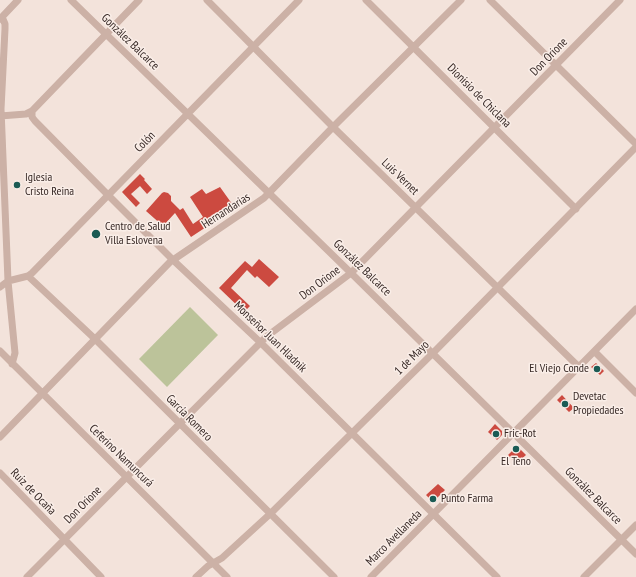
<!DOCTYPE html>
<html>
<head>
<meta charset="utf-8">
<style>
	body { margin:0 }
	canvas { display:block; background:#f3e3db }
</style>
</head>
<body>
<canvas width="636" height="577"></canvas>
<script>
const ctx = document.querySelector('canvas').getContext('2d');
ctx.lineJoin = 'round';
function fillPath(path, color) { ctx.fillStyle = color; ctx.fill(path, 'evenodd'); }
const poly = rows => new Path2D(rows.map(r => 'M' + r).join(''));
function stroke(path, color, width, dash) { ctx.strokeStyle = color; ctx.lineWidth = width; ctx.lineCap = dash ? 'butt' : 'round'; ctx.setLineDash(dash || []); ctx.stroke(path); }
function label(font, color, halo, rows, align = 'center') {
  ctx.font = font + ' "PT Sans Narrow",sans-serif'; ctx.lineWidth = 3; ctx.setLineDash([]); ctx.textBaseline = 'middle'; ctx.strokeStyle = halo; ctx.fillStyle = color; for (const [text, x, y, turn = 0] of rows) {
    ctx.save(); ctx.translate(x, y); ctx.rotate((+turn || 0) * Math.PI / 180); ctx.textAlign = isNaN(turn) ? turn : align; if (halo) ctx.strokeText(text, 0, 0); ctx.fillText(text, 0, 0); ctx.restore();
  }
}
fillPath(poly([
	[190,307,218,335,167,387,139,359]
]), '#bcc39a');
fillPath(poly([
	[140,174,145,179,144,180,152,189,147,194,140,186,131,194,140,203,136,207,122,192],
	[220,187,235,208,191,237,175,213,163,226,146,211,162,193,164,192,168,193,171,196,171,201,180,210,183,208,193,224,203,217,190,197,202,189,206,194],
	[259,259,279,277,269,287,257,276,255,278,247,270,231,288,250,306,244,312,219,288,245,261,252,267],
	[596,363,604,371,600,375,591,367],
	[562,395,574,408,569,412,557,400],
	[495,424,502,431,502,435,497,440,488,432],
	[518,447,526,455,516,464,508,455,515,448],
	[438,484,445,490,435,500,431,500,426,495]
]), '#cc4a40');
stroke(poly([
	[71,0,351,273,636,554],
	[207,0,333,127,579,367],
	[366,0,576,209],
	[490,0,636,144],
	[2,17,5,24,5,29,1,109,8,281,15,353,12,364],
	[0,19,18,0],
	[32,111,32,117,35,121,108,195,173,260,261,343,497,577],
	[0,116,26,114,32,111,139,0],
	[28,276,95,339,334,577],
	[0,287,8,281,28,276,32,273,299,0],
	[0,351,227,577],
	[595,352,636,393],
	[0,437,170,262,264,198,333,127,461,0],
	[0,473,101,577],
	[27,577,266,337,351,273,620,0],
	[196,577,208,566,222,558,270,514,433,353,636,147],
	[371,577,636,309],
	[584,577,636,525]
]), '#ccb1a6', 7);
for (const [x, y, r, color] of [
	[17,185,4,"#1b5b54"],
	[96,234,5,"#1b5b54"],
	[597,369,4,"#1b5b54"],
	[565,404,4,"#1b5b54"],
	[496,434,4,"#1b5b54"],
	[516,449,4,"#1b5b54"],
	[433,499,4,"#1b5b54"]
]) { const dot = new Path2D(); dot.arc(x, y, r, 0, 2 * Math.PI); ctx.fillStyle = color; ctx.fill(dot); stroke(dot, '#faeee8', 1.5); }
label('12px', '#382a27', '#faeee8', [
	["González Balcarce",130,42,44],
	["Don Orione",549,57,-46],
	["Dionisio de Chiclana",479,96,45],
	["Colón",145,142,-46],
	["Luis Vernet",400,177,44],
	["Hernandarias",226,211,-33],
	["González Balcarce",362,268,44],
	["Don Orione",320,283,-37],
	["Monseñor Juan Hladnik",270,337,44],
	["1 de Mayo",412,358,-45],
	["García Romero",189,418,45],
	["Ceferino Namuncurá",121,456,44],
	["Ruiz de Ocaña",33,492,46],
	["González Balcarce",593,496,45],
	["Don Orione",83,505,-45],
	["Marco Avellaneda",394,538,-45]
]);
label('12px', '#382a27', '#faeee8', [
	["Iglesia",25,178],
	["Cristo Reina",25,192],
	["Centro de Salud",105,227],
	["Villa Eslovena",105,241],
	["El Viejo Conde",589,369,"right"],
	["Devetac",573,397],
	["Propiedades",573,411],
	["Fric-Rot",504,434],
	["El Teno",516,462,"center"],
	["Punto Farma",441,499]
], 'left');
</script>
</body>
</html>
